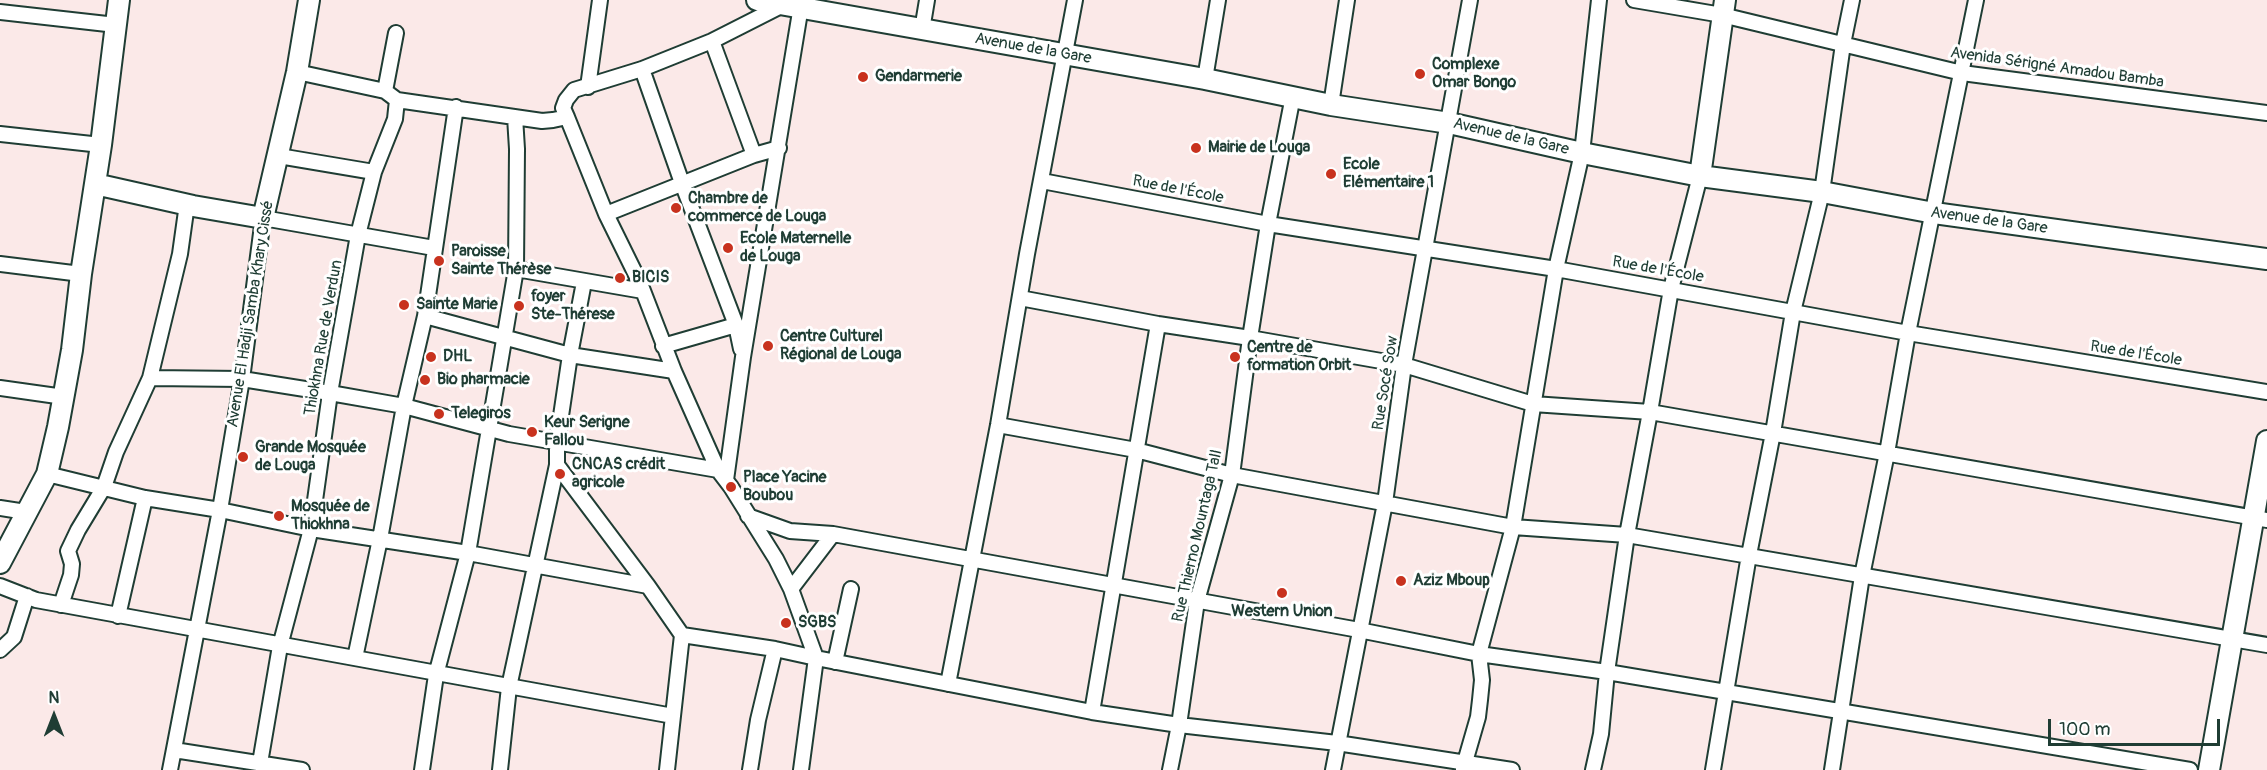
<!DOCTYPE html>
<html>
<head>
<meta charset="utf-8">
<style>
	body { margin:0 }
	#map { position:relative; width:2267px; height:770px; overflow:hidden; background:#fbe9e8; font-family:Pangolin,sans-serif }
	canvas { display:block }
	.north { position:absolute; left:24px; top:686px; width:60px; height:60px; -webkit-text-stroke:4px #fff; paint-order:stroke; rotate:0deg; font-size:16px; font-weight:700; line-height:24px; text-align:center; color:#1f3d34 }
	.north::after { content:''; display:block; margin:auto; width:21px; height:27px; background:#1f3d34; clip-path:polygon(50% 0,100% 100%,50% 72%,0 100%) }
	.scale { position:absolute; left:2048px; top:719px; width:172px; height:27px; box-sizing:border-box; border:3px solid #1f3d34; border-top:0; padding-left:8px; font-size:18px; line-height:21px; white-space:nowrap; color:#1f3d34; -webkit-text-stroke:4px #fff; paint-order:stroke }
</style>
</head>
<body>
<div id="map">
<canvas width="2267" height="770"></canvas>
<div class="north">N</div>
<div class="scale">100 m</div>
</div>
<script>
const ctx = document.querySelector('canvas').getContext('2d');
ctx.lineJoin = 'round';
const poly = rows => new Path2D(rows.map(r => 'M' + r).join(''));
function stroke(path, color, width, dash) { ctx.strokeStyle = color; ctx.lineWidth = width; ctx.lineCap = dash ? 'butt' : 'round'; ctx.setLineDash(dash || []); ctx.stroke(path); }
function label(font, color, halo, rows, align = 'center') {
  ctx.font = font + ' Pangolin,sans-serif'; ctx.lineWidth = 6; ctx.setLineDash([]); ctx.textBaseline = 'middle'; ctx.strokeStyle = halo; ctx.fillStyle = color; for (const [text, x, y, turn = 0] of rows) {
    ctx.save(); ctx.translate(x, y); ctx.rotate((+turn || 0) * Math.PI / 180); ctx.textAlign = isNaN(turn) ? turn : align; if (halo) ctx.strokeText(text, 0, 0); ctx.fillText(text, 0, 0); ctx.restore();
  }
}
const street = poly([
	[1634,0,1722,15,1962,73,2267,113],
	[0,12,116,25],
	[922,30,927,0],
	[712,41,754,155],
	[642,69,682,183,736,325,741,349],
	[297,72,385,91,397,100,542,121,553,120,567,117,563,108,566,100,574,90,642,69,712,41,781,6],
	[1205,79,1218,0],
	[588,87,600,0],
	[385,91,396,33],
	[1331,105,1347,0],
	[567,117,606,214,640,283,674,371,718,470,731,487,776,559,791,589,816,658,801,770],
	[0,134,101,145],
	[374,172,395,119,397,100],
	[1042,181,1268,224,1556,269,1908,333,2267,392],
	[606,214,754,155,779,148],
	[0,264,81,274],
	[516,269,643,291],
	[1020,298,1158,324,1250,338,1404,365,1533,404,1650,412,2267,520],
	[425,316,570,355,674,371],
	[663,346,736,325],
	[150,378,242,379,330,393,404,406,509,434,718,470],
	[0,388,64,397],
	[998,425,1136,450,1232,475,1513,527,1627,535,2267,645],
	[557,465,648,586,682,635,667,770],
	[47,474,145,498,220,510,311,529,468,553,648,586],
	[726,480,743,357,802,0],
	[0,508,26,512],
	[748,516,790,531,833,534,1359,630,1479,654,1607,672,2190,770],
	[0,586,36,600,673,716],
	[791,589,833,534],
	[61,605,71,575,72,564,68,551,78,530,104,487,116,452,150,378,180,254,187,204],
	[118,616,145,498],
	[682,635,775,649,816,658,1092,712,1179,725,1337,743,1512,770],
	[0,650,14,637,27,596],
	[355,658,380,539,404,406,425,316,456,107],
	[835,662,851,589],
	[948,684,998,425,1027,254,1075,0],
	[1092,712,1158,324],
	[174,750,302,770],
	[260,763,280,646,311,529,330,393,358,235,374,172,279,156],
	[1463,769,1478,717,1480,700,1482,680,1479,654,1513,527,1556,269,1582,153,1599,0],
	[170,770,220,510,242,379,263,218,434,248],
	[422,770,436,675,468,553,516,269,517,149,515,117],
	[500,770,509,687,557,465,557,443,570,355,584,282],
	[750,770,758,720,775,649],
	[1170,770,1179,725,1197,601,1232,475,1250,338,1268,224,1293,96],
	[1333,770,1385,503,1404,365,1470,0],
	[1593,770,1601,734,1607,672,1627,535,1650,412,1671,289,1700,176],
	[1713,770,1749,555,1773,433,1793,312,1822,192,1843,44,1852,0],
	[1832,770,1862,576,1887,453,1908,333,1976,0]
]);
const secondary = poly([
	[757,0,1205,79,1331,105,1449,123,1582,153,1700,176,1822,192,1934,213,2267,259],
	[1700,176,1725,0],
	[95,184,193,206,263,218,297,72,309,0],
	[0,563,47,474,58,427,72,350,81,274,101,145,119,0],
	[2209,770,2267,441]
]);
stroke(street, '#1f3d34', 18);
stroke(secondary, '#1f3d34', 24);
stroke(street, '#fff', 14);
stroke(secondary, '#fff', 20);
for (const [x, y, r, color] of [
	[1420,74,6,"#c8321e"],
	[863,77,6,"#c8321e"],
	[1196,148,6,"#c8321e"],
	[1331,174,6,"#c8321e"],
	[676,208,6,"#c8321e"],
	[728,248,6,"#c8321e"],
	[439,261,6,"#c8321e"],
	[620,278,6,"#c8321e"],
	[404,305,6,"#c8321e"],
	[519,306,6,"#c8321e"],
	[768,346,6,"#c8321e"],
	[431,357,6,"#c8321e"],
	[1235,357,6,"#c8321e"],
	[425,380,6,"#c8321e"],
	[439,414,6,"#c8321e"],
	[532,432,6,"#c8321e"],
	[243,457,6,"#c8321e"],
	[560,474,6,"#c8321e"],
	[731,487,6,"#c8321e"],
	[279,516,6,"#c8321e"],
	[1401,581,6,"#c8321e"],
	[1282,593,6,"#c8321e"],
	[786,623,6,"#c8321e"]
]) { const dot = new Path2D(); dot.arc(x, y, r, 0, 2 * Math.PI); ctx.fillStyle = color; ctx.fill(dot); stroke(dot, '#fff', 2); }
label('16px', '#1f3d34', '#fff', [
	["Avenue de la Gare",1033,49,10],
	["Avenida Sérigné Amadou Bamba",2057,68,8],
	["Avenue de la Gare",1511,137,13],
	["Rue de l'École",1178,190,11],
	["Avenue de la Gare",1989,221,8],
	["Rue de l'École",1658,270,10],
	["Avenue El Hadji Samba Khary Cissé",251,314,-81],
	["Thiokhna Rue de Verdun",324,338,-80],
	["Rue de l'École",2136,354,9],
	["Rue Socé Sow",1386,383,-81],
	["Rue Thierno Mountaga Tall",1198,536,-77]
]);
label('bold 16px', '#1f3d34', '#fff', [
	["Complexe",1432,65],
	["Omar Bongo",1432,83],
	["Gendarmerie",875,77],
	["Mairie de Louga",1208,148],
	["Ecole",1343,165],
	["Elémentaire 1",1343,183],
	["Chambre de",688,199],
	["commerce de Louga",688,217],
	["Ecole Maternelle",740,239],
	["de Louga",740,257],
	["Paroisse",451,252],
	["Sainte Thérèse",451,270],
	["BICIS",632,278],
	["foyer",531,297],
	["Ste-Thérese",531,315],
	["Sainte Marie",416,305],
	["Centre Culturel",780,337],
	["Régional de Louga",780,355],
	["Centre de",1247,348],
	["formation Orbit",1247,366],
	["DHL",443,357],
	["Bio pharmacie",437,380],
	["Telegiros",451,414],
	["Keur Serigne",544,423],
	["Fallou",544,441],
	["Grande Mosquée",255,448],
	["de Louga",255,466],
	["CNCAS crédit",572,465],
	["agricole",572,483],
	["Place Yacine",743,478],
	["Boubou",743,496],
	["Mosquée de",291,507],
	["Thiokhna",291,525],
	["Aziz Mboup",1413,581],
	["Western Union",1282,612,"center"],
	["SGBS",798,623]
], 'left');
</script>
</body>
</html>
